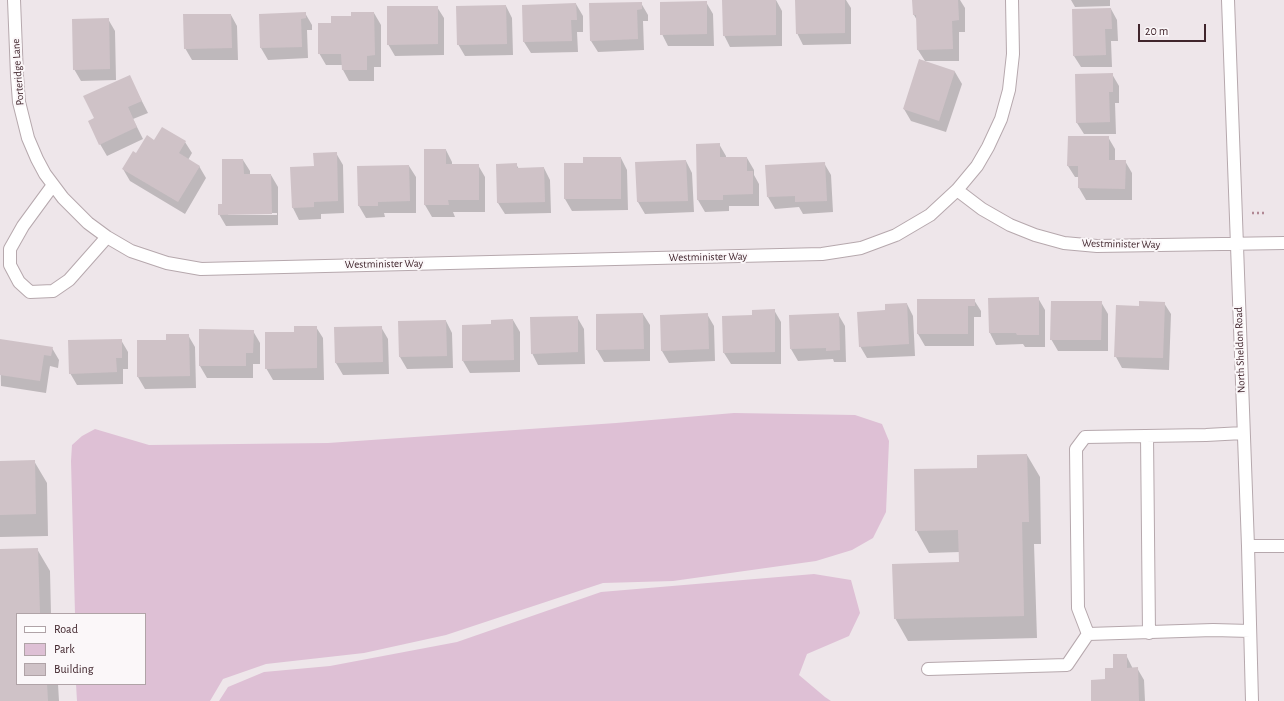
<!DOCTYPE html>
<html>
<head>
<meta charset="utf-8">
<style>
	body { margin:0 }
	#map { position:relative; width:1284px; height:701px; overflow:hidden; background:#eee6ea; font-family:"Alegreya Sans",sans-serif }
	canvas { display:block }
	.legend { position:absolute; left:16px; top:613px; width:130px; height:72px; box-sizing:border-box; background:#fbf7f9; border:1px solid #b0a3a7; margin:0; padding:5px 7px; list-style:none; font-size:12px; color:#40252c }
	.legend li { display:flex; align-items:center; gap:8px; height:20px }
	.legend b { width:20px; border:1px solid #b0a3a7 }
	.scale { position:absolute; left:1138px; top:24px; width:68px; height:18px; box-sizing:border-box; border:2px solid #40252c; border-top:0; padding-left:5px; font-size:12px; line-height:14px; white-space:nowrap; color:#40252c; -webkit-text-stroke:3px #fbf7f9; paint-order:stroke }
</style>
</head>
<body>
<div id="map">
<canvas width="1284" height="701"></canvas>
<ul class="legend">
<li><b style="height:5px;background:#fff"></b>Road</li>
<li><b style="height:11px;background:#dec0d5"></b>Park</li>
<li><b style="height:11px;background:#cfc2c7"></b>Building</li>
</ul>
<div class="scale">20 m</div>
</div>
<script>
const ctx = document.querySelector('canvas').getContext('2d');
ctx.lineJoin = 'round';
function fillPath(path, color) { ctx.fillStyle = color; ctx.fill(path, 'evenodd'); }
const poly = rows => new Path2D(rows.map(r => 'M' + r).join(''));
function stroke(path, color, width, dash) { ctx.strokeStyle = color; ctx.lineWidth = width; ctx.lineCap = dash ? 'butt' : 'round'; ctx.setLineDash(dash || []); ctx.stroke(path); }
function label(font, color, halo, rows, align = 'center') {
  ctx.font = font + ' "Alegreya Sans",sans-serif'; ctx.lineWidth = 4; ctx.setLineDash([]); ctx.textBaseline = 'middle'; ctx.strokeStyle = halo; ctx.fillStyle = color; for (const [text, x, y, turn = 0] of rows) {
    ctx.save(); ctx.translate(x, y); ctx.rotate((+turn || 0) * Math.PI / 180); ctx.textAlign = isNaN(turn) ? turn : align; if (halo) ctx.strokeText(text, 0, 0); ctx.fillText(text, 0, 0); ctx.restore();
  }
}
fillPath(poly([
	[734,413,855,415,882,424,889,441,886,512,873,538,852,550,816,561,673,581,603,583,446,635,364,653,266,664,223,679,210,701,77,701,76,684,145,684,145,614,75,614,71,461,72,445,82,436,95,429,149,445,328,443,616,423],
	[814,574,851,580,860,613,849,636,807,654,799,675,825,697,831,701,219,701,228,687,264,672,330,666,457,642,601,592]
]), '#dec0d5');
fillPath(poly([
	[723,0,776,0,782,11,782,46,730,47,724,35],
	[796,0,846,0,851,8,851,44,803,45,797,33],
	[913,0,960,0,965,8,965,32,959,32,959,61,925,61,918,50,918,22,914,15],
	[1071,0,1110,0,1110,6,1075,7],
	[706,2,713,14,714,46,668,46,662,34],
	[641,3,648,15,648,21,643,21,644,50,598,52,591,41],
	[576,4,583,16,583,32,577,32,578,52,531,53,524,42],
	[506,6,512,18,513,55,465,56,458,44],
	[437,7,444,18,444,55,395,56,388,44],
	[1111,9,1117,20,1118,41,1111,41,1112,67,1081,67,1074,56],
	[305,13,312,25,312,30,307,30,308,58,268,60,261,48,260,15],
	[374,13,381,25,381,67,374,67,374,81,349,81,343,70,343,65,326,65,319,53,332,24,352,17],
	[231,15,237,26,238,60,192,60,185,48],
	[108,19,115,31,116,80,81,81,74,69],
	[920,61,955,72,962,84,946,132,911,121,904,109],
	[1112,74,1119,86,1119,103,1115,103,1116,134,1084,134,1077,123],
	[129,76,148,113,133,119,143,139,107,156,100,144,95,119],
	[1108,137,1115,149,1115,161,1125,161,1132,173,1132,200,1086,200,1079,188,1079,177,1075,177,1068,166],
	[185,142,192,153,188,160,199,166,206,178,185,214,130,181,123,169,137,155],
	[719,144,726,156,726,158,747,158,754,170,754,175,759,184,759,206,729,206,729,211,705,212,698,200],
	[446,150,452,162,452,165,478,165,485,177,485,212,453,212,455,217,432,217,425,205],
	[336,153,343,165,344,213,321,214,321,219,299,220,293,208,315,167],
	[621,158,627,170,628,210,572,211,565,199,584,164],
	[243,160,250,171,250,175,271,175,278,187,278,225,226,226,219,214],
	[228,213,277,213,277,215,228,215],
	[686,161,692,173,694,212,645,214,638,202,637,163],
	[824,163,831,175,833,212,803,214,799,207,775,209,768,197],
	[516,164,519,169,544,168,550,180,551,213,505,214,498,203],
	[409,166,416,177,416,213,384,213,385,217,366,218,359,206],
	[1038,298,1045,310,1045,347,1025,347,1023,344,996,345,990,333],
	[974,300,981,311,981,317,974,317,974,346,925,346,918,334],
	[1101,302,1108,314,1108,351,1058,351,1051,339],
	[1164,303,1171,314,1169,370,1122,368,1116,357],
	[907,304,913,316,915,356,867,358,860,346,886,311],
	[774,310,781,322,781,364,731,364,724,353],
	[643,314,650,325,650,361,604,362,597,350],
	[707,314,714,326,715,361,669,363,662,351,661,316],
	[838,314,845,326,846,362,834,362,833,359,798,361,791,349],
	[577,317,584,329,585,364,538,365,532,353],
	[513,320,520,332,520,372,470,373,463,361,492,325],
	[446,321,452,333,453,368,407,369,400,357,399,322],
	[316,327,323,338,324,380,273,380,266,368],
	[381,327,388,339,389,374,343,375,336,363,335,328],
	[253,331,260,343,260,364,253,364,253,378,207,378,200,366],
	[188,335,195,347,196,388,145,389,138,377,167,341],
	[0,340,52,348,59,360,58,368,50,366,46,393,1,386],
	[121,340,128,352,128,369,123,369,123,384,77,385,70,373],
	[1027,455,1040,477,1041,544,1034,544,1037,638,908,641,895,618,960,563,960,552,929,553,916,530],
	[34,461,47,483,48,536,0,537,0,462],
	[37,549,50,571,51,614,17,614,17,684,58,684,59,701,0,701,0,550],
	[1126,655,1133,669,1137,668,1144,680,1145,701,1092,701]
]), '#0003');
fillPath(poly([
	[722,0,776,0,776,35,723,36],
	[795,0,845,0,845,33,796,34],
	[912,0,958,0,959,20,952,21,953,49,917,50,916,15,913,15],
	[707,1,707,34,660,35,660,2],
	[642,2,642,9,637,10,638,39,590,41,589,3],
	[576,3,577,20,571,20,572,41,523,42,522,5],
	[506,5,507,44,457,45,456,6],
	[387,6,438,6,438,44,387,45],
	[1111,8,1112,29,1105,29,1106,55,1073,56,1072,9],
	[306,12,306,18,301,19,302,47,260,48,259,14],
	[351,12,374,12,375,55,367,56,367,70,342,70,341,54,318,54,318,23,331,23,331,16,351,16],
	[183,14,231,14,232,48,184,49],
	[109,18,110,69,73,70,72,19],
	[919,59,955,71,939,121,903,109],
	[1113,73,1113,92,1109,92,1110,122,1076,123,1075,74],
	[130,75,142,101,128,107,137,127,99,145,88,121,94,118,83,96],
	[162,127,186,141,179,153,200,166,178,202,122,169,133,151,136,153,147,135,154,140],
	[1068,136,1109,136,1109,160,1126,160,1125,189,1078,188,1078,166,1067,166],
	[720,143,720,157,747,157,747,171,753,171,753,194,723,195,723,200,697,200,696,144],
	[424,149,446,149,446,164,479,164,479,200,448,200,449,205,424,205],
	[337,152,338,201,314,202,314,207,292,208,290,167,314,166,313,153],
	[583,157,621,157,621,199,564,199,564,163,583,163],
	[222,159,243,159,244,174,271,174,272,214,218,215,218,204,222,204],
	[686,160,688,201,637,202,635,162],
	[825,162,827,201,795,202,795,196,767,197,765,165],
	[517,163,517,168,544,167,545,202,497,203,496,164],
	[409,165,410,201,378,202,378,206,358,206,357,166],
	[1039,297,1039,335,1017,335,1016,333,989,333,988,298],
	[917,299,975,299,975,306,968,306,968,334,917,334],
	[1051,301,1102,301,1101,340,1050,340],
	[1139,301,1165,302,1163,358,1114,357,1116,305,1139,306],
	[907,303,909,344,859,347,857,312,885,310,885,304],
	[775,309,775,352,723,353,722,316,752,315,752,310],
	[643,313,644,349,596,350,596,314],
	[708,313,709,349,661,351,660,315],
	[839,313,840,350,826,351,826,348,790,349,789,315],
	[578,316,578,352,531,354,530,317],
	[513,319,514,360,462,361,462,325,491,324,491,320],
	[446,320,447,356,399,357,398,321],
	[294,326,317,326,317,368,265,369,265,332,294,332],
	[382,326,383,362,335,363,334,327],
	[199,329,254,330,253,353,246,353,246,366,199,366],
	[166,334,189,334,190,376,137,377,137,340,166,340],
	[0,339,53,347,51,356,44,355,40,381,0,375],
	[122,339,122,358,116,358,117,372,69,374,68,340],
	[1027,454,1029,522,1022,522,1024,616,894,619,892,564,959,562,958,530,915,531,914,469,977,468,977,455],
	[35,460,36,514,0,515,0,461],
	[38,548,40,614,17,614,17,684,47,684,48,701,0,701,0,549],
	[1113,654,1127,654,1127,668,1138,667,1139,701,1091,701,1091,680,1105,679,1105,668,1113,668]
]), '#cfc2c7');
const minor = poly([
	[14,0,17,76,19,102,28,138,37,159,45,174,63,198,88,223,107,237,131,251,167,263,201,269,822,254,861,248,896,235,930,215,957,190,977,166,988,147,1001,119,1009,90,1013,54,1012,0],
	[1228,0,1248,546,1252,701],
	[53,185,23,226,10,249,10,265,19,282,30,292,53,291,69,280,107,237],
	[957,190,982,209,1010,225,1035,235,1064,243,1097,246,1284,243],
	[1147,436,1149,633],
	[1248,546,1284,546],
	[1088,634,1078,608,1076,449,1085,437,1206,435,1243,433],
	[928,669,1067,665,1088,634,1213,630,1250,631]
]);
stroke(minor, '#b6a8ad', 14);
stroke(poly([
	[1252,213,1264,213]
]), '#b18894', 2.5, [2, 3]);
stroke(minor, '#fff', 12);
label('11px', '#40252c', '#fbf7f9', [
	["Porteridge Lane",18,72,-94],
	["Westminister Way",1121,244,1],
	["Westminister Way",708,257,-1],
	["Westminister Way",384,264,-1],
	["North Sheldon Road",1240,350,-92]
]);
</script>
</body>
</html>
